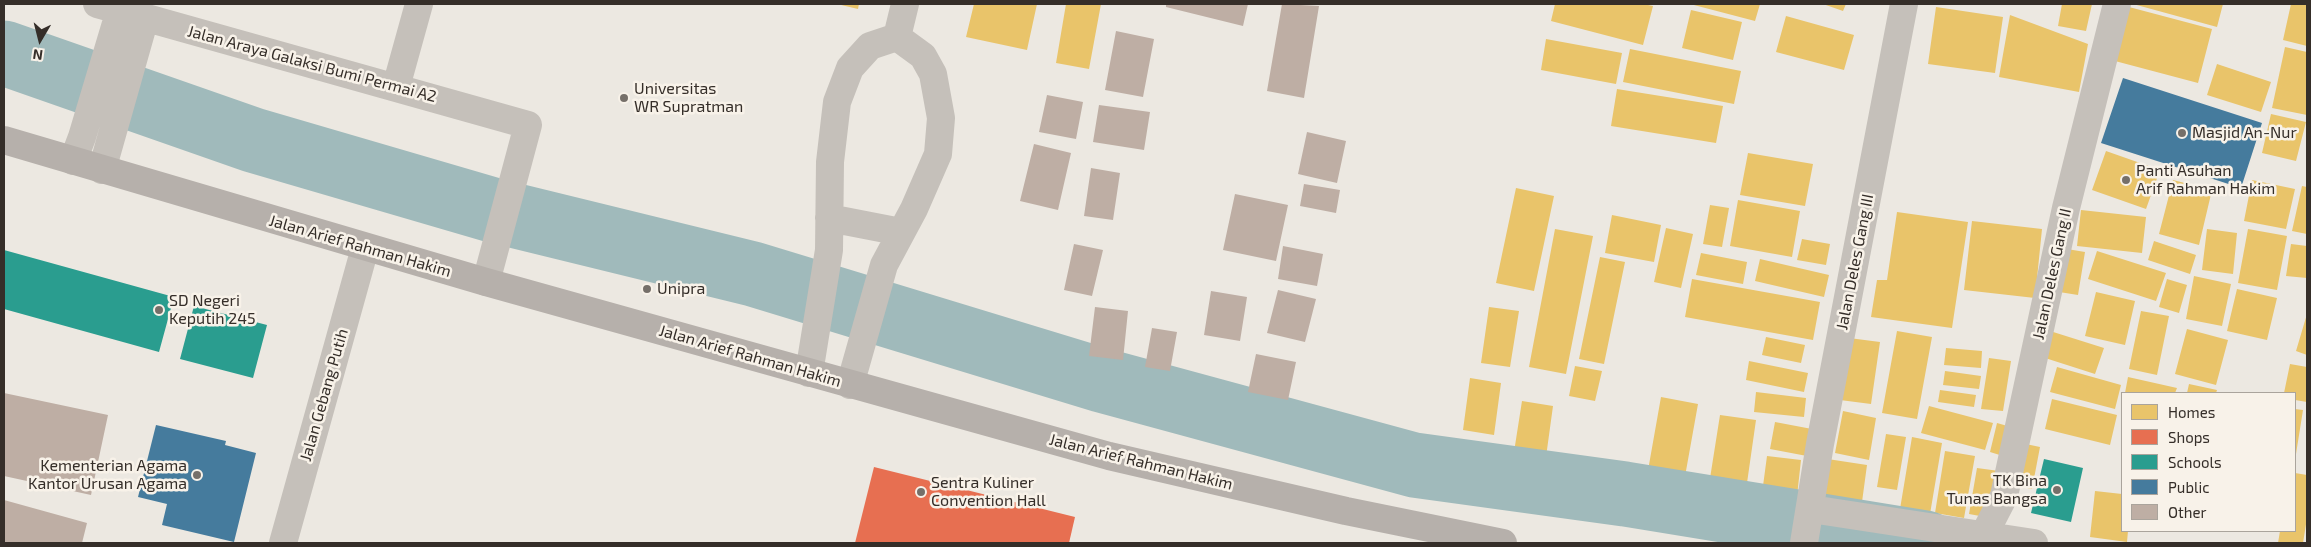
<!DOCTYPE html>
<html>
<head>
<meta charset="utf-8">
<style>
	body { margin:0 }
	#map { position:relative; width:2311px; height:547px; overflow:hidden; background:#ece8e1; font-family:"Exo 2",sans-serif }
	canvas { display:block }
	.frame { position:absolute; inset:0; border:5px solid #352e29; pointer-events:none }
	.legend { position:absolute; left:2121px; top:392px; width:175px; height:140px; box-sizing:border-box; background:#f8f2e9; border:1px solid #aaa49c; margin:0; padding:6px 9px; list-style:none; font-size:15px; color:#352e29 }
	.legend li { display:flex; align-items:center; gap:10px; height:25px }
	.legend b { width:25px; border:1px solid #aaa49c }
	.north { position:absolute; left:15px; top:15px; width:50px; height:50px; -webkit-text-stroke:4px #f8f2e9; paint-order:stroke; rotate:188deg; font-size:14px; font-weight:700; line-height:20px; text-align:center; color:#352e29 }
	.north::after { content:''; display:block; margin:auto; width:18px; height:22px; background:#352e29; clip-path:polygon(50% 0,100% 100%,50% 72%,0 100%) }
</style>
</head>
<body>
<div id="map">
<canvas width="2311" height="547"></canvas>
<div class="frame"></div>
<ul class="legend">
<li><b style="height:14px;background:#e9c46a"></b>Homes</li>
<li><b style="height:14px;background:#e76f51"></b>Shops</li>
<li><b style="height:14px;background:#2a9d8f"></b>Schools</li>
<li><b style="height:14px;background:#457b9d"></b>Public</li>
<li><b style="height:14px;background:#beaea4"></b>Other</li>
</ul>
<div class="north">N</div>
</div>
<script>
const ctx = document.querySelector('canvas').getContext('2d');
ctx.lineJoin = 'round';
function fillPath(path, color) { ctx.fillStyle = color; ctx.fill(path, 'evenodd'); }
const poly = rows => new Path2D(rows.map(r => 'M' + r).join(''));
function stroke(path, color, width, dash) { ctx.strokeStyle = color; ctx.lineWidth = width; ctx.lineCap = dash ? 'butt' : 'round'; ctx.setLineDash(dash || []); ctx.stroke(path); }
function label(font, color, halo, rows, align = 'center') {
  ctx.font = font + ' "Exo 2",sans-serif'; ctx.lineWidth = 5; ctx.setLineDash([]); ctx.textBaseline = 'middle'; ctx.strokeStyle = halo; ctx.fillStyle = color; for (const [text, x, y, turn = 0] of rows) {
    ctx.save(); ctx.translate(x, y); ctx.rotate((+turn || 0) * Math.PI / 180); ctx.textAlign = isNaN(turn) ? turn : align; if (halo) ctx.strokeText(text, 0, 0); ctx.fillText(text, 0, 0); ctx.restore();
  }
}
fillPath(poly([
	[837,4,859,4,858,9],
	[974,4,1037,4,1027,50,966,37],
	[1066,4,1101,4,1089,69,1056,63],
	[1555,4,1643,4,1653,6,1643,45,1551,21],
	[1690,4,1760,4,1755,21],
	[1823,4,1846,4,1843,11],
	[2062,4,2092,4,2086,31,2058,26],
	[2133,4,2223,4,2217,27],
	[2291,4,2307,4,2307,46,2283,40],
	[1936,7,2003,17,1995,73,1928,64],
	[2129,7,2212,29,2198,83,2115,61],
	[1691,10,1742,22,1733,60,1682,48],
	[2010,15,2088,44,2079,92,1999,77],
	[1786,16,1854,35,1844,70,1776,52],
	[1546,39,1622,53,1616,84,1541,70],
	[2285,47,2307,52,2307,115,2272,108],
	[1630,49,1741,71,1734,104,1623,82],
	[2217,64,2271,82,2261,112,2207,95],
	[1617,89,1723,106,1716,143,1611,126],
	[2271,114,2306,122,2296,161,2262,153],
	[2106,151,2160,170,2146,209,2092,190],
	[1748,153,1813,164,1805,206,1740,195],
	[2173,180,2212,190,2199,245,2159,234],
	[2252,180,2295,189,2286,229,2244,221],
	[2302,186,2307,187,2307,234,2292,231],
	[1516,188,1554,196,1534,291,1496,283],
	[1738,200,1800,211,1792,257,1730,246],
	[1710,205,1729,208,1722,247,1703,244],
	[2081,210,2146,217,2142,253,2077,246],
	[1897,212,1968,222,1952,328,1871,317,1877,280,1887,280],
	[1612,215,1661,225,1654,262,1605,253],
	[1972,221,2042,229,2035,298,1964,290],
	[1666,228,1693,234,1681,288,1654,282],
	[1555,229,1593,236,1566,374,1529,367],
	[2207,229,2237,233,2233,274,2202,270],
	[2248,229,2287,236,2277,290,2238,283],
	[1802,239,1830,244,1826,265,1797,260],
	[2154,241,2196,255,2190,274,2148,260],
	[2291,244,2307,246,2307,278,2286,276],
	[2061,248,2085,252,2078,295,2053,291],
	[2097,251,2166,273,2156,301,2088,279],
	[1701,253,1747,262,1743,284,1696,275],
	[1600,257,1625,262,1604,364,1579,359],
	[1760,259,1829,275,1824,297,1755,281],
	[2194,276,2231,284,2222,326,2186,319],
	[1692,279,1820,302,1813,340,1685,317],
	[2167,279,2187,285,2179,313,2159,307],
	[2237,289,2277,298,2267,340,2227,331],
	[2096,292,2135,301,2125,345,2085,336],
	[1489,307,1519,311,1510,367,1481,363],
	[2141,311,2169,316,2157,375,2129,369],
	[2307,314,2307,355,2296,351],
	[2187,329,2228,340,2216,385,2175,374],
	[1897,331,1932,337,1917,419,1882,413],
	[2050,331,2104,348,2095,374,2042,357],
	[1766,337,1805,345,1801,363,1762,355],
	[1849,338,1880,342,1871,404,1840,400],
	[1946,348,1982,351,1981,368,1944,365],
	[1989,358,2011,361,2003,411,1981,409],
	[1749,361,1808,373,1804,392,1746,380],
	[2290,364,2307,367,2307,402,2295,400,2295,393,2284,393],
	[1575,366,1602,371,1595,401,1569,396],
	[2057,367,2121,385,2115,409,2050,392],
	[1945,371,1981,376,1979,389,1943,385],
	[2128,377,2177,388,2175,393,2125,393],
	[1470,378,1501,383,1494,435,1463,430],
	[2189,384,2217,390,2216,393,2187,393],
	[1940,390,1976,395,1974,407,1938,402],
	[1756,392,1806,398,1804,417,1754,412],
	[1661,397,1698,404,1684,482,1647,476],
	[2052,399,2117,415,2110,445,2045,429],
	[1522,401,1553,406,1546,457,1514,452],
	[1929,406,1993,423,1985,450,1921,433],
	[2295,409,2303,410,2296,454,2295,454],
	[1843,411,1876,418,1869,460,1835,453],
	[1720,415,1756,420,1745,497,1708,491],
	[1775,422,1812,429,1807,456,1770,449],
	[1997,423,2011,427,2003,456,1990,452],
	[1886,434,1906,437,1897,490,1877,487],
	[1912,437,1942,443,1930,514,1900,509],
	[2021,443,2040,447,2032,489,2012,485],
	[1945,451,1975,456,1964,518,1935,513],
	[1767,456,1801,460,1796,505,1761,501],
	[1821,458,1867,465,1862,502,1816,496],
	[1977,468,1999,471,1991,518,1969,514],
	[2295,473,2307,475,2307,518,2303,543,2278,543,2280,531,2295,531],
	[2095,491,2122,494,2122,531,2128,531,2127,542,2090,537]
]), '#e9c46a');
fillPath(poly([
	[874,467,1075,517,1069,543,855,543]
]), '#e76f51');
fillPath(poly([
	[4,250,174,297,159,352,4,309],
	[194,306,267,325,253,378,180,359],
	[2044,459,2083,468,2071,522,2031,513]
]), '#2a9d8f');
fillPath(poly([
	[2123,78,2262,123,2241,188,2101,143],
	[156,425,226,441,225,445,256,453,234,542,162,525,167,504,138,497]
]), '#457b9d');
stroke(poly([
	[4,53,253,140,496,211,753,274,1101,380,1414,465,1625,494,1926,543]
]), '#a0babb', 65);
fillPath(poly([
	[1166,4,1248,4,1243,26,1166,7],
	[1282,4,1319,6,1304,98,1267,91],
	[1116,31,1154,39,1143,97,1105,90],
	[1047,95,1083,102,1076,139,1039,132],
	[1099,105,1150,112,1144,150,1093,142],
	[1307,132,1346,141,1337,183,1298,174],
	[1034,144,1071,153,1058,210,1020,201],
	[1091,168,1120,173,1113,220,1084,216],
	[1304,184,1340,190,1336,213,1300,206],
	[1235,194,1288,205,1276,261,1223,250],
	[1074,244,1103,250,1092,296,1064,290],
	[1283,246,1323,254,1317,286,1278,279],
	[1278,290,1316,299,1305,342,1267,333],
	[1211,291,1247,297,1240,341,1204,335],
	[1095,307,1128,311,1123,360,1089,356],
	[1152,328,1177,332,1170,371,1145,367],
	[1256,354,1296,362,1288,400,1248,392],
	[4,393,108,415,91,495,4,476],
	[4,500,87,523,82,543,4,543]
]), '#beaea4');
stroke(poly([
	[97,4,528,125,486,282],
	[897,37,905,4],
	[396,87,419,4],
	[73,161,82,137,120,10],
	[102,170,145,18],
	[829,218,901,232],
	[809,373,829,250,830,162,837,102,850,68,870,46,897,37],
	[850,385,884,265,914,209,938,154,941,118,933,74,923,56,897,37],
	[1811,509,2034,543],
	[283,543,365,248],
	[1804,543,1820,444,1904,4],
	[1984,543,1987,529,2004,496,2066,208,2117,4]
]), '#c5c0ba', 28);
stroke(poly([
	[4,140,486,282,1109,456,1346,511,1503,543]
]), '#b6b0ab', 28);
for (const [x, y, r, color] of [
	[624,98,5,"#756f69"],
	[2182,133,5,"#756f69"],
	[2126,180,5,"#756f69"],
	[647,289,5,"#756f69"],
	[159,310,5,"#756f69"],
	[197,475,5,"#756f69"],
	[2057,490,5,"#756f69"],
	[921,492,5,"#756f69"]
]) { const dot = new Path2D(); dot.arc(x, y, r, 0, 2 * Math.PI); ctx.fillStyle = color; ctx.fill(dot); stroke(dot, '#f8f2e9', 2); }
label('16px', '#352e29', '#f8f2e9', [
	["Jalan Araya Galaksi Bumi Permai A2",312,64,15],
	["Jalan Arief Rahman Hakim",360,246,16],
	["Jalan Deles Gang III",1855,262,-79],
	["Jalan Deles Gang II",2052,274,-78],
	["Jalan Arief Rahman Hakim",750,356,16],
	["Jalan Gebang Putih",324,395,-74],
	["Jalan Arief Rahman Hakim",1141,462,14]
]);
label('16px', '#352e29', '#f8f2e9', [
	["Universitas",634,89],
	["WR Supratman",634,107],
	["Masjid An-Nur",2192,133],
	["Panti Asuhan",2136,171],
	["Arif Rahman Hakim",2136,189],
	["Unipra",657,289],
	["SD Negeri",169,301],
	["Keputih 245",169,319],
	["Kementerian Agama",187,466,"right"],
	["Kantor Urusan Agama",187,484,"right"],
	["TK Bina",2047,481,"right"],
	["Tunas Bangsa",2047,499,"right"],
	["Sentra Kuliner",931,483],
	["Convention Hall",931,501]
], 'left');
</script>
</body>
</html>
